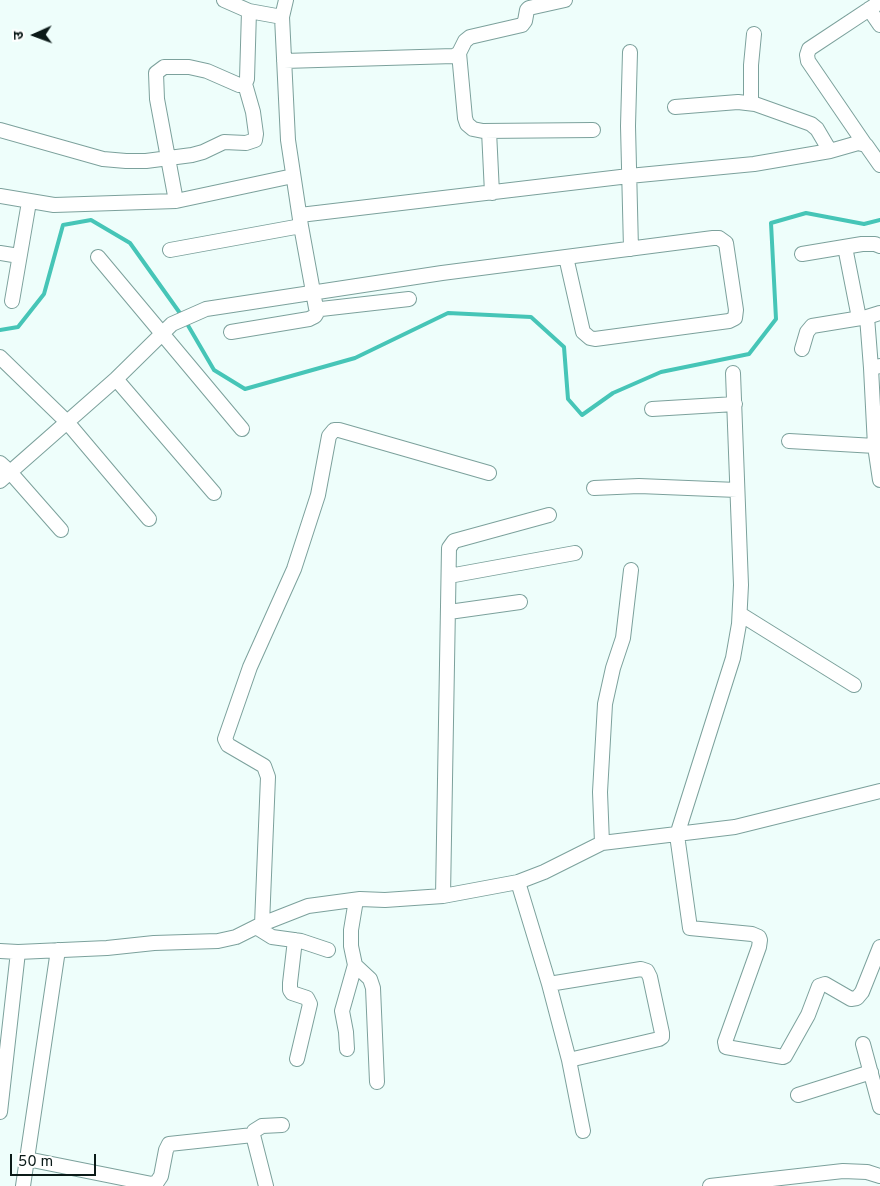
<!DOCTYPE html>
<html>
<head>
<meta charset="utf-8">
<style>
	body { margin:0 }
	#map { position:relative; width:880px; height:1186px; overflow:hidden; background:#eefefb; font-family:Overpass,"Noto Sans Devanagari",sans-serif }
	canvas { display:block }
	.north { position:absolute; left:10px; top:10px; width:50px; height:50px; -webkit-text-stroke:4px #fff; paint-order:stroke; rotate:268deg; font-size:14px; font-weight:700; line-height:20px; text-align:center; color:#0b1a18 }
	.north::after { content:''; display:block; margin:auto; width:18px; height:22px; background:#0b1a18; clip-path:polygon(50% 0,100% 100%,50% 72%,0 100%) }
	.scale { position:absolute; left:10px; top:1154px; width:86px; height:22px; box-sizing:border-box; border:2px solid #0b1a18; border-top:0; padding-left:6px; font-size:15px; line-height:18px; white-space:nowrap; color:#0b1a18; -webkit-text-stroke:4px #fff; paint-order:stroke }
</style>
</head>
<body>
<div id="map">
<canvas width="880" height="1186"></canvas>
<div class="north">उ</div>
<div class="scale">50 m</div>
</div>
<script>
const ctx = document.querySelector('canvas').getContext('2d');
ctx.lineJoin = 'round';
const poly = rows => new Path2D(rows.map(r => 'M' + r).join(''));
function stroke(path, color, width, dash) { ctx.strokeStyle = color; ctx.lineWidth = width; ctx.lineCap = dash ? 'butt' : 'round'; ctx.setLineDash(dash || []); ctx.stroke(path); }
stroke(poly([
	[186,322,214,370,245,389,355,358,448,313,531,317,564,347,568,399,582,415,613,393,661,372,749,354,776,319,771,223,806,213,864,224,880,220],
	[0,330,18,327,44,294,63,225,91,220,130,243,182,316]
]), '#46c5b7', 4);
const minor = poly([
	[224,0,249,11,282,17],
	[286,0,282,17,288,140,301,226,316,308,321,309,409,299],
	[869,9,880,25],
	[249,11,247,79,245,84,239,85,207,71,189,67,164,67,156,73,157,99,176,201,293,176],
	[630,52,628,126,631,249],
	[459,53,465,118,467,124,473,129,483,131,593,130],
	[284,61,454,56,459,53,465,41,470,37,522,25,525,21,527,10,529,8,565,0],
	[751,103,751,65,754,34],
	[675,107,738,102,755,104,811,124,817,129,830,151],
	[0,130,103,159,126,161,146,161,192,155,203,152,224,142,246,143,255,140,256,134,253,112,245,84],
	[489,131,492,193],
	[864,143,808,61,807,55,809,49,880,2],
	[0,196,54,205,176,201],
	[300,215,629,176,754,164,830,151,858,143,866,145,880,165],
	[845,247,859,318],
	[170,250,301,226],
	[0,253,19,256],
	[802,254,862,244,875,244,880,246],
	[98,257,242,429],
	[12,301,29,202],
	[880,313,867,317,871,368,880,366],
	[231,332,309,319,315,316,319,309],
	[802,349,807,332,812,326,867,317],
	[0,357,67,422,149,519],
	[871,368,875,446,880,480],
	[733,373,741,585,739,624,733,658,677,835,690,928,752,934,759,937,760,940,759,947,725,1042,726,1047,783,1057,785,1056,808,1015,819,986,825,984,851,999,857,998,862,992,880,947],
	[116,379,214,493],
	[652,409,735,404],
	[789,441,875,446],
	[0,463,10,472,61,530],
	[0,481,116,379,172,324,206,309,442,273,713,238,719,238,726,243,736,310,735,318,729,321,595,339,590,338,583,332,566,257],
	[594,488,639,486,737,490],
	[449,576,575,553],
	[449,612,520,602],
	[740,614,854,685],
	[602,843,600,792,605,704,613,668,623,638,631,570],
	[518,882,549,984,569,1060,583,1131],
	[443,896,449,548,454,541,549,515],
	[356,900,351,930,351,946,355,965,370,979,373,988,377,1082],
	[262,924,268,777,264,766,228,745,225,739,250,667,294,569,318,495,329,436,334,430,339,430,489,473],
	[256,927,272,937,301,941,328,950],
	[295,940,290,983,290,990,292,993,307,998,310,1004,297,1059],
	[0,951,18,952,107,948,154,943,218,941,236,937,262,924,308,906,360,899,385,900,443,896,518,882,544,872,602,843,735,827,880,791],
	[549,984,641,969,647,971,650,977,662,1033,662,1037,659,1039,569,1060],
	[863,1044,880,1107],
	[347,1049,346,1032,342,1011,355,965],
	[798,1095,871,1072],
	[0,1112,18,952],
	[27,1159,152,1184,157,1182,161,1176,166,1150,169,1144,253,1135],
	[23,1186,58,950],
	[266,1186,253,1135,254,1131,262,1126,282,1125],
	[710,1186,843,1171,867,1172,880,1176]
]);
stroke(minor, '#7ca19c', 16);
stroke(minor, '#fff', 14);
</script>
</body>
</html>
